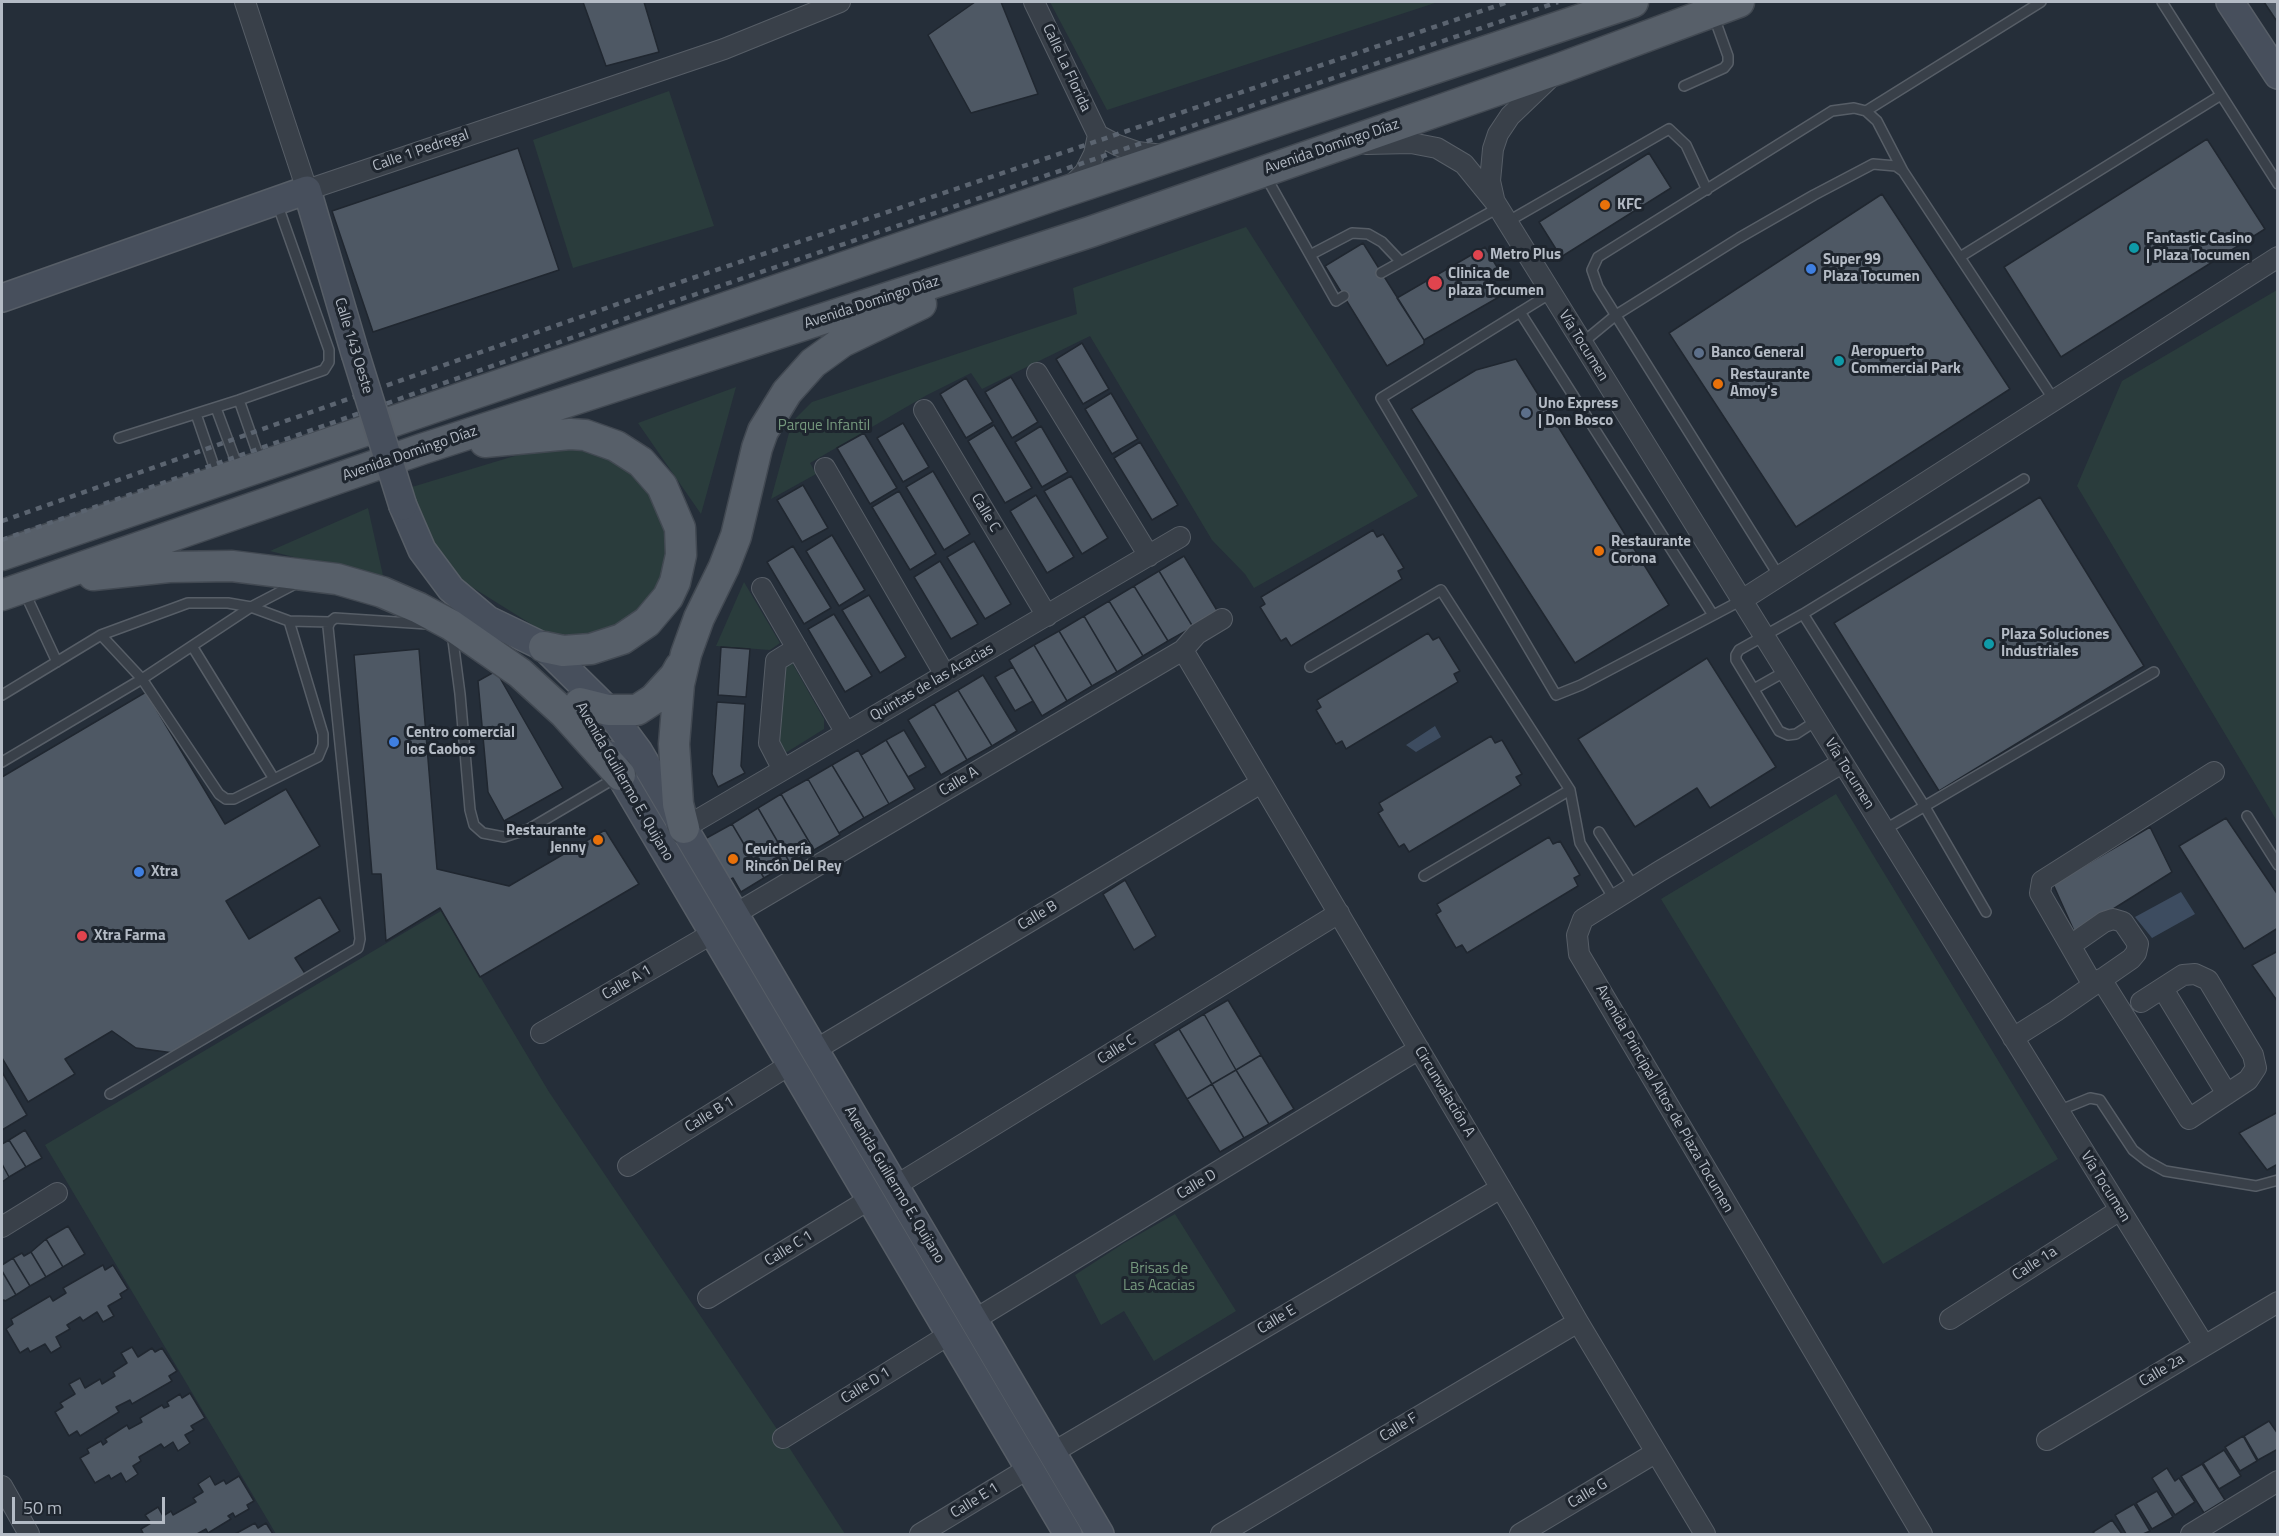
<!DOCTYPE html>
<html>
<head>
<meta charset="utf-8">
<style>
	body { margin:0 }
	#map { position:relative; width:2279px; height:1536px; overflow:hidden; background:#252e39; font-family:"Titillium Web",sans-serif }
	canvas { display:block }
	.frame { position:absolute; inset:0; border:3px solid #b4bbc5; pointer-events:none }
	.scale { position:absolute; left:12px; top:1497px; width:153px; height:27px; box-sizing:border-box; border:3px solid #b4bbc5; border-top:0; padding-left:8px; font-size:18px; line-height:21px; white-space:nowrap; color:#b4bbc5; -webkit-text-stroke:4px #1e252e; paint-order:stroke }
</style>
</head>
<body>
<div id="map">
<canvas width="2279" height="1536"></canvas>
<div class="frame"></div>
<div class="scale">50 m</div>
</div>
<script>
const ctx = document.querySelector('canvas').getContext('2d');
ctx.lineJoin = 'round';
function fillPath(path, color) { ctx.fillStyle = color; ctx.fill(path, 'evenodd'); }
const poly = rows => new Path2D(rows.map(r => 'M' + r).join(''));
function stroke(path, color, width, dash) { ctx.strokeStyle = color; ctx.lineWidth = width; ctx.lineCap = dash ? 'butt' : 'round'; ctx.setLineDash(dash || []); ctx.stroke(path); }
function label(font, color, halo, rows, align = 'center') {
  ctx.font = font + ' "Titillium Web",sans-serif'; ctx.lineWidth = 6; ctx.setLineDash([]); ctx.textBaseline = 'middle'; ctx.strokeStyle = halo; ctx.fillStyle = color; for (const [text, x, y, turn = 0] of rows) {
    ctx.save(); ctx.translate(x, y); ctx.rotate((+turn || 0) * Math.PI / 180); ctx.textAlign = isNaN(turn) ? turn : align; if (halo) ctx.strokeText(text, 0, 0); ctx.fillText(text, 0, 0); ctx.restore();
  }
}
fillPath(poly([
	[1050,2,1438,2,1107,110],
	[669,91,714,226,573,268,533,140],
	[1246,227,1418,496,1254,588,1245,574,1212,540,1090,336,982,389,971,373,927,395,810,463,816,474,771,499,792,422,812,402,1077,314,1073,288],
	[2277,290,2277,821,2077,486,2122,381],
	[736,387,701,514,638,423],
	[574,438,628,458,670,521,663,579,648,602,623,624,589,635,547,634,467,584,443,560,423,527,412,487],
	[368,508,384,580,270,551],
	[744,582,780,643,770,650,716,646],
	[791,661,824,719,824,729,787,752,783,750,776,736,784,666],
	[1836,794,2058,1159,1883,1264,1661,899],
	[441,911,549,1092,783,1438,845,1534,276,1534,45,1145],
	[1175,1214,1236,1311,1154,1361,1124,1311,1101,1325,1075,1275,1124,1243]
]), '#2a3c3c');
fillPath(poly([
	[1435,726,1441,737,1416,752,1406,745],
	[2181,892,2195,914,2152,938,2135,917]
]), '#3d4c60');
const building = poly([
	[583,2,644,2,659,52,606,66,583,2],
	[975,2,1001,2,1038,94,971,113,928,35,975,2],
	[2264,2,2278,2,2278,23,2264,2],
	[2207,139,2265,229,2061,357,2004,267,2207,139],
	[518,148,559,270,373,332,332,211,518,148],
	[1649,153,1671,188,1561,257,1539,222,1649,153],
	[1882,194,2010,389,1796,527,1669,333,1882,194],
	[1363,243,1424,340,1424,344,1387,366,1325,266,1363,243],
	[1485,247,1500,272,1489,278,1499,297,1424,340,1397,298,1485,247],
	[1082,343,1109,389,1083,404,1056,359,1082,343],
	[1516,359,1669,605,1575,663,1411,409,1476,370,1516,359],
	[1011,377,1038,422,1012,438,985,392,1011,377],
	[966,378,993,422,966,438,940,394,966,378],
	[1111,393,1138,439,1112,454,1085,409,1111,393],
	[903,423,929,467,903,482,877,438,903,423],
	[994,425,1032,488,1005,503,968,441,994,425],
	[1041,426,1068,472,1042,487,1015,442,1041,426],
	[864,433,897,488,870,504,837,448,864,433],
	[1140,442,1178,505,1152,520,1114,458,1140,442],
	[933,471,970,534,944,550,906,487,933,471],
	[1071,476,1108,538,1082,554,1044,491,1071,476],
	[803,485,828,528,802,542,777,500,803,485],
	[899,491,936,554,910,570,872,507,899,491],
	[1036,495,1074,557,1047,573,1010,511,1036,495],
	[2040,497,2144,666,1939,791,1834,623,2040,497],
	[1373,530,1377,537,1383,534,1404,568,1398,571,1402,579,1291,646,1286,638,1281,641,1260,607,1265,604,1261,597,1373,530],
	[832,535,865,590,839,606,806,551,832,535],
	[974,541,1011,604,985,619,947,557,974,541],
	[793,546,831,608,804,624,767,562,793,546],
	[1184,556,1218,612,1193,627,1159,571,1184,556],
	[940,561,978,624,951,639,914,577,940,561],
	[1159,571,1193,627,1168,641,1134,586,1159,571],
	[1134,586,1168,641,1143,656,1109,601,1134,586],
	[869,595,906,657,880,673,842,610,869,595],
	[1109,601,1143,656,1117,672,1084,616,1109,601],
	[834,614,872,676,845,692,808,629,834,614],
	[1084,616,1117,672,1092,686,1059,631,1084,616],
	[1059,631,1092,686,1067,701,1034,645,1059,631],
	[1428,633,1433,640,1439,637,1460,671,1454,674,1458,682,1346,749,1342,741,1336,744,1316,710,1321,707,1317,700,1428,633],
	[1034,645,1067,701,1042,716,1009,660,1034,645],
	[721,647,750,649,746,697,718,695,721,647],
	[419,649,437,869,509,886,605,830,639,884,480,977,440,908,386,941,381,874,372,874,354,655,419,649],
	[1707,658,1776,767,1710,808,1697,788,1635,827,1578,739,1707,658],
	[1013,667,1033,701,1015,711,995,677,1013,667],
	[496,671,563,788,504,821,488,792,478,681,496,671],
	[983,675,1017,731,992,746,958,690,983,675],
	[958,690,992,746,967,760,934,704,958,690],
	[146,692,225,824,286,789,320,846,226,901,249,939,320,897,340,931,295,958,306,975,174,1053,136,1048,112,1031,65,1059,75,1074,28,1102,2,1058,2,777,146,692],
	[717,702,745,704,741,766,745,773,718,787,712,774,717,702],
	[934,704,967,760,941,775,908,720,934,704],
	[904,730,926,767,908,777,886,740,904,730],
	[1491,736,1495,743,1502,740,1522,774,1516,777,1521,785,1409,852,1404,844,1399,847,1378,813,1383,810,1379,803,1491,736],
	[886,740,915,789,889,804,861,755,886,740],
	[858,750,889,804,864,818,832,765,858,750],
	[832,765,864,818,839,833,808,779,832,765],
	[808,779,840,835,814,850,781,794,808,779],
	[781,794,814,850,790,863,758,808,781,794],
	[758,808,790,863,764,878,732,824,758,808],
	[2226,818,2278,895,2278,928,2244,949,2179,846,2226,818],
	[732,824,764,878,741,892,733,878,727,881,703,840,732,824],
	[2150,827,2172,872,2075,933,2053,884,2150,827],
	[1549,837,1553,844,1560,841,1580,875,1574,878,1578,886,1467,953,1462,945,1456,948,1436,914,1441,911,1437,904,1549,837],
	[1125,880,1156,936,1134,950,1103,894,1125,880],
	[2278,951,2278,1002,2252,965,2278,951],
	[1228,1000,1261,1055,1236,1070,1204,1014,1228,1000],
	[1204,1014,1236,1070,1212,1084,1179,1029,1204,1014],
	[1179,1029,1212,1084,1187,1099,1154,1044,1179,1029],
	[1261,1055,1294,1109,1269,1124,1236,1070,1261,1055],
	[1236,1070,1269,1124,1244,1138,1212,1084,1236,1070],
	[2,1072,27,1115,2,1130,2,1072],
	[1212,1084,1244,1138,1220,1152,1187,1099,1212,1084],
	[2278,1112,2278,1164,2267,1170,2239,1133,2278,1112],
	[25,1130,42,1158,26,1167,9,1140,25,1130],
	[9,1140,26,1167,9,1177,2,1164,2,1144,9,1140],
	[2,1164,9,1177,2,1182,2,1164],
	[68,1226,85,1254,63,1267,46,1239,68,1226],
	[46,1239,63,1267,46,1277,31,1252,46,1239],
	[31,1252,46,1277,30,1286,13,1258,22,1253,24,1256,31,1252],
	[13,1258,30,1286,16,1295,2,1271,2,1265,13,1258],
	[103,1265,105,1270,113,1265,128,1289,120,1294,122,1298,108,1306,114,1316,103,1322,97,1312,83,1321,80,1317,67,1325,70,1329,56,1337,61,1347,51,1353,45,1344,30,1352,28,1348,20,1353,6,1329,13,1324,11,1319,50,1296,53,1301,66,1293,63,1288,103,1265],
	[2,1271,16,1295,5,1301,4,1300,2,1301,2,1271],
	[132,1347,138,1357,152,1348,155,1352,162,1348,177,1371,169,1376,172,1381,132,1404,130,1400,116,1407,119,1412,80,1436,77,1431,69,1436,55,1412,63,1407,60,1403,75,1394,69,1384,80,1378,85,1388,100,1379,102,1384,115,1376,113,1372,127,1363,121,1353,132,1347],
	[190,1393,205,1418,191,1426,194,1430,185,1435,190,1443,178,1451,173,1442,164,1448,161,1444,139,1457,141,1461,133,1466,138,1474,126,1482,121,1473,111,1479,109,1475,95,1483,80,1458,89,1453,87,1449,101,1441,103,1445,107,1442,105,1439,127,1425,129,1429,142,1422,140,1418,162,1405,164,1408,169,1406,167,1402,180,1394,182,1398,190,1393],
	[2269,1421,2278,1434,2278,1449,2258,1460,2244,1436,2269,1421],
	[2243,1436,2257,1461,2240,1471,2225,1447,2243,1436],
	[2224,1450,2241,1476,2219,1489,2203,1463,2224,1450],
	[2202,1464,2225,1500,2204,1513,2181,1476,2202,1464],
	[2167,1468,2175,1481,2179,1478,2195,1502,2175,1515,2152,1478,2167,1468],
	[210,1476,215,1485,224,1480,226,1484,239,1476,254,1501,247,1505,249,1509,235,1517,233,1513,228,1516,231,1519,208,1533,206,1529,197,1534,140,1534,143,1533,141,1529,151,1523,145,1515,158,1507,163,1516,171,1511,173,1515,196,1502,193,1498,203,1492,198,1484,210,1476],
	[2157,1491,2173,1517,2152,1529,2136,1503,2157,1491],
	[2134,1504,2150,1531,2143,1534,2126,1534,2115,1515,2134,1504],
	[2112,1520,2122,1534,2095,1534,2093,1532,2112,1520],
	[255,1523,258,1528,266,1523,273,1534,235,1534,255,1523]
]);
fillPath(building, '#4e5864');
stroke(building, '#202730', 1.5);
const lane = poly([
	[2162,2,2278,184],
	[1684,86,1724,68,1728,63,1728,56,1714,17],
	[1866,111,2041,2],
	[1265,175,1336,301,1344,296],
	[1507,222,1669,129,1686,145,1707,190],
	[1310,255,1352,233,1368,234,1382,242,1401,262],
	[1960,257,2221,95],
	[1381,273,1498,208],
	[1551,293,1381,398,1556,695,1581,685,1742,600],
	[1520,312,1713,615],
	[1582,343,1616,315,1739,238,1814,195,1873,164,1896,166,1903,171],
	[239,400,261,463],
	[216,408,239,470],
	[196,414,218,478],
	[119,438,239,400,324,370,329,362,329,350,277,203],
	[1779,576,1598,287,1592,270,1598,257,1832,111,1854,108,1866,111,1877,121,1903,171,2054,400],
	[24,591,57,662],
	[1803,614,1739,650,1736,655,1736,660,1779,731,1788,735,1796,734,1816,721],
	[452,633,460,694,470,810,474,825,483,833,504,837,529,829,617,777],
	[101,635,142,679,219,794,226,799,234,799,318,757,323,745,323,734,289,621],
	[192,646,274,779],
	[1310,667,1441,590,1570,790,1580,843,1614,899],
	[1754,689,1786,671],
	[2,695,101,635,188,603,228,603,251,607,289,621,330,622],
	[2,762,142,679,251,607,297,583],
	[2247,816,2278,865],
	[1884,830,2154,672],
	[1599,832,1634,887],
	[1424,876,1570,790],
	[1986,912,1925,807,1803,614,2024,479],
	[110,1094,358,948,360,939,328,627,330,622,335,618,427,624],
	[2058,1111,2090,1098,2100,1100,2133,1150,2147,1161,2165,1171,2256,1186,2278,1180]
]);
const street = poly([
	[245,2,307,190,724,49,840,2],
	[1034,2,1098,135,1117,145,1137,152,1163,155],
	[1366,144,1411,143,1437,148,1464,164,1495,202,2204,1345],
	[1070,187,1085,172,1094,154,1098,135],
	[1494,199,1490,181,1493,149,1498,134,1510,116,1555,73],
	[1037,373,1149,556],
	[924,410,1047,616],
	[825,468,945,675],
	[762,588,846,733],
	[1742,600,2278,257],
	[1183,650,1518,1217,1578,1322,1705,1534],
	[1842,763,1660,871,1583,919,1577,935,1579,954,1922,1534],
	[783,770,769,743,776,661,797,648],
	[684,828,1180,537],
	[735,914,1183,650,1197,634,1222,619],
	[2101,979,2189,1119,2248,1080,2256,1068,2253,1055,2208,980,2195,974,2183,975,2141,1002],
	[2093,985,2040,893,2042,881,2214,772],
	[2163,989,2227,1094],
	[541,1033,713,933],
	[2013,1038,2056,1011,2131,959,2136,953,2138,944,2123,922,2113,919,2104,922,2071,945],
	[815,1050,1261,783],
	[628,1166,791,1064],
	[895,1186,1339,913],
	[2,1227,57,1193],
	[708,1298,870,1199],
	[1950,1319,2120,1210],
	[974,1320,1419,1049],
	[783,1438,950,1334],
	[2047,1440,2278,1302],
	[1052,1453,1501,1188],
	[2,1486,29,1534],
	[920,1534,1029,1468],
	[1221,1534,1578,1322],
	[1520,1534,1655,1453],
	[2191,1534,2278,1481]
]);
const secondary = poly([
	[2230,2,2278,75],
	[2,298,307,190,355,353],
	[403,506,422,550,451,589,488,620,544,647,608,710,639,752,1100,1534],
	[610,755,620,775,1068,1534]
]);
const primary = poly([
	[485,442,570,434,585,435,616,446,641,462,662,486,680,528,681,555,675,582,668,597,647,622,622,639,591,649,563,651,544,647],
	[2,555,1055,195,1633,2],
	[93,575,169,567,232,566,337,579,382,592,419,608,451,625,520,673,564,713,620,775],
	[2,595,422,449,1090,232,1561,68,1739,2],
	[580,703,608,710,637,710,654,699,675,676,680,667],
	[684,828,678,804,674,744,679,684,686,654,699,618,724,567,736,536,757,448,763,431,787,392,813,363,842,342,921,304]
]);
stroke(lane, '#575e67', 12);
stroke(street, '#575e67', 22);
stroke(secondary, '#575e67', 30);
stroke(primary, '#424952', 33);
stroke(lane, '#394049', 9);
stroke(street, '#394049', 20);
stroke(secondary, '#474f5c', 27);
stroke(primary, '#575f69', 30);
stroke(poly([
	[2,521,660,289,1508,2],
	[2,540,664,305,1558,2]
]), '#5b6470', 4.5, [6, 6]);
const secondaryBridge = poly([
	[355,353,403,506]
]);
stroke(secondaryBridge, '#575e67', 30, []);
stroke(secondaryBridge, '#474f5c', 27);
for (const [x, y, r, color] of [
	[1605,205,6,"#e8710a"],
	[2134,248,6,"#0f9aa8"],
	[1478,255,6,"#e0444e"],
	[1811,269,6,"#3f7fe0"],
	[1435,283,8,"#e0444e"],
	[1699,353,6,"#5c6f8a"],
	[1839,361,6,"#0f9aa8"],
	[1718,384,6,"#e8710a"],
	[1526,413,6,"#5c6f8a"],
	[1599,551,6,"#e8710a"],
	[1989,644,6,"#0f9aa8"],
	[394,742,6,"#3f7fe0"],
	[598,840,6,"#e8710a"],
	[733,859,6,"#e8710a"],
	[139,872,6,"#3f7fe0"],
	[82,936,6,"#e0444e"]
]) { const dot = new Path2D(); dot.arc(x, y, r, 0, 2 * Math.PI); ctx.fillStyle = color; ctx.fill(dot); stroke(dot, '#1e252e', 2); }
label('15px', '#b4bbc5', '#1e252e', [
	["Calle La Florida",1066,68,65],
	["Avenida Domingo Díaz",1332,147,-19],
	["Calle 1 Pedregal",421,151,-19],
	["Avenida Domingo Díaz",872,303,-18],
	["Calle 143 Oeste",353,346,73],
	["Vía Tocumen",1583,346,58],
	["Avenida Domingo Díaz",410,454,-19],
	["Calle C",985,513,59],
	["Quintas de las Acacias",932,683,-30],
	["Vía Tocumen",1849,774,58],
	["Avenida Guillermo E. Quijano",624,782,60],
	["Calle A",959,782,-31],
	["Calle B",1038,916,-31],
	["Calle A 1",627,983,-30],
	["Calle C",1117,1050,-32],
	["Circunvalación A",1444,1092,59],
	["Avenida Principal Altos de Plaza Tocumen",1664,1099,60],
	["Calle B 1",710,1115,-32],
	["Avenida Guillermo E. Quijano",894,1185,59],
	["Calle D",1197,1185,-31],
	["Vía Tocumen",2105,1187,58],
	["Calle C 1",789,1249,-32],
	["Calle 1a",2035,1264,-33],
	["Calle E",1277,1320,-31],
	["Calle 2a",2162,1371,-31],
	["Calle D 1",866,1386,-32],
	["Calle F",1399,1428,-31],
	["Calle G",1588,1494,-31],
	["Calle E 1",975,1501,-32]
]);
label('bold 15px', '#b4bbc5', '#1e252e', [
	["KFC",1617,205],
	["Fantastic Casino",2146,239],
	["| Plaza Tocumen",2146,256],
	["Metro Plus",1490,255],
	["Super 99",1823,260],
	["Plaza Tocumen",1823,277],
	["Clinica de",1448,274],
	["plaza Tocumen",1448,291],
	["Aeropuerto",1851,352],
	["Commercial Park",1851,369],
	["Banco General",1711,353],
	["Restaurante",1730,375],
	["Amoy's",1730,392],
	["Uno Express",1538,404],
	["| Don Bosco",1538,421],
	["Restaurante",1611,542],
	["Corona",1611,559],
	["Plaza Soluciones",2001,635],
	["Industriales",2001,652],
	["Centro comercial",406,733],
	["los Caobos",406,750],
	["Restaurante",586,831,"right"],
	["Jenny",586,848,"right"],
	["Cevichería",745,850],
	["Rincón Del Rey",745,867],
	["Xtra",151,872],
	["Xtra Farma",94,936]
], 'left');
label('15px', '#75987d', '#1e252e', [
	["Parque Infantil",824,426],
	["Brisas de",1159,1269],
	["Las Acacias",1159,1286]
]);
</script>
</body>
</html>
